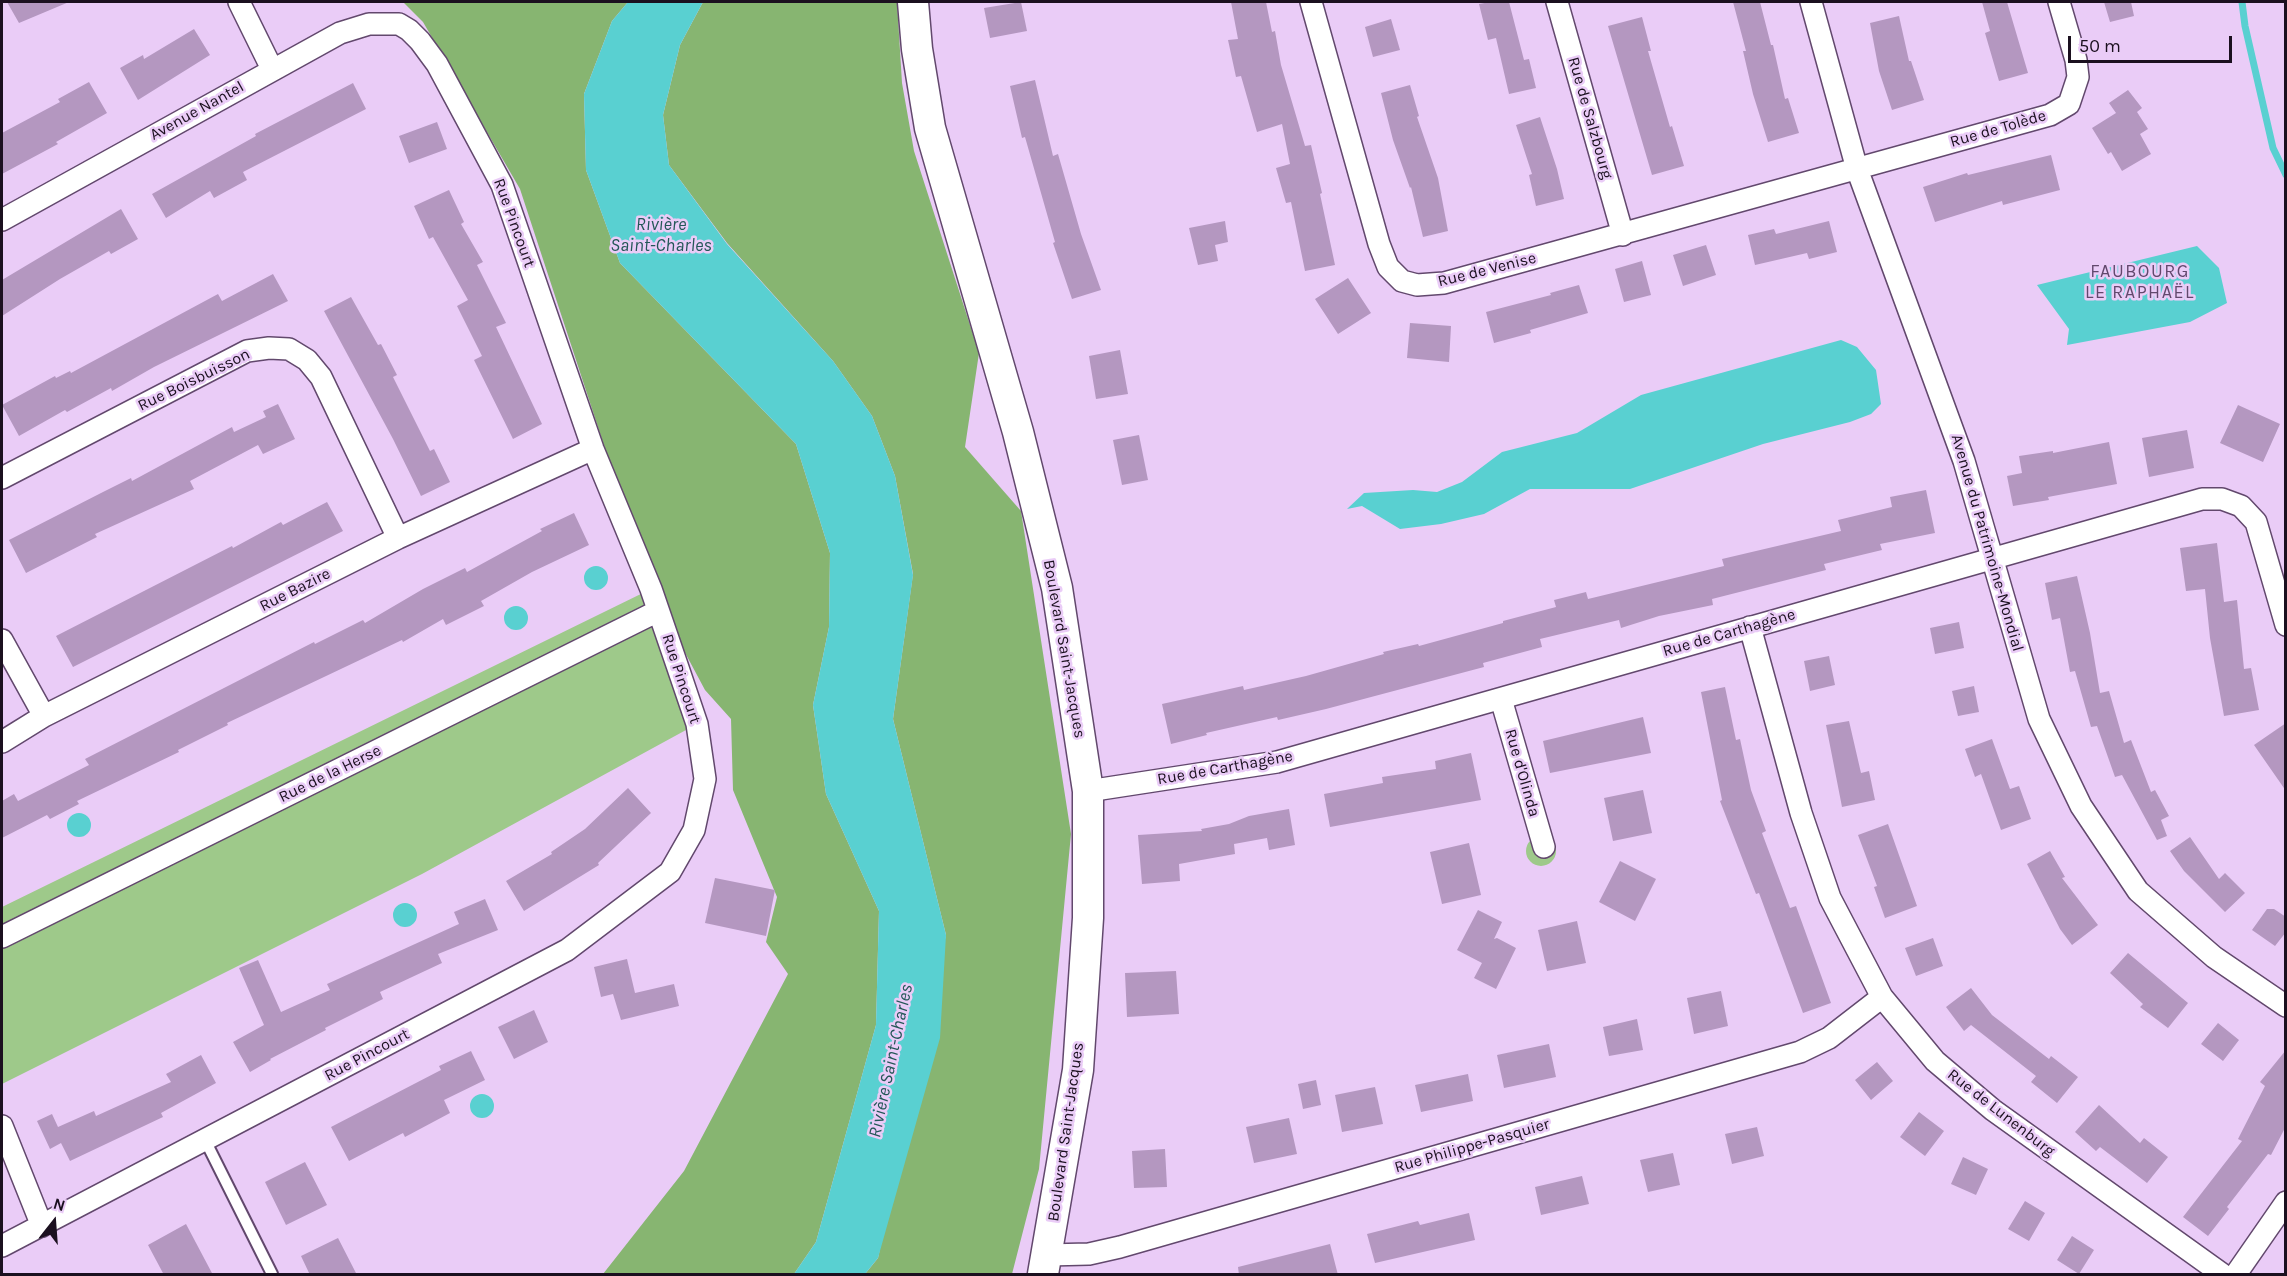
<!DOCTYPE html>
<html>
<head>
<meta charset="utf-8">
<style>
	body { margin:0 }
	#map { position:relative; width:2287px; height:1276px; overflow:hidden; background:#eaccf7; font-family:Karla,sans-serif }
	canvas { display:block }
	.frame { position:absolute; inset:0; border:3px solid #1b101f; pointer-events:none }
	.north { position:absolute; left:24px; top:1192px; width:60px; height:60px; -webkit-text-stroke:4px #eaccf7; paint-order:stroke; rotate:17deg; font-size:16px; font-weight:700; line-height:24px; text-align:center; color:#1b101f }
	.north::after { content:''; display:block; margin:auto; width:21px; height:27px; background:#1b101f; clip-path:polygon(50% 0,100% 100%,50% 72%,0 100%) }
	.scale { position:absolute; left:2068px; top:36px; width:164px; height:27px; box-sizing:border-box; border:3px solid #1b101f; border-top:0; padding-left:8px; font-size:18px; line-height:21px; white-space:nowrap; color:#1b101f; -webkit-text-stroke:4px #eaccf7; paint-order:stroke }
</style>
</head>
<body>
<div id="map">
<canvas width="2287" height="1276"></canvas>
<div class="frame"></div>
<div class="north">N</div>
<div class="scale">50 m</div>
</div>
<script>
const ctx = document.querySelector('canvas').getContext('2d');
ctx.lineJoin = 'round';
function fillPath(path, color) { ctx.fillStyle = color; ctx.fill(path, 'evenodd'); }
const poly = rows => new Path2D(rows.map(r => 'M' + r).join(''));
function stroke(path, color, width, dash) { ctx.strokeStyle = color; ctx.lineWidth = width; ctx.lineCap = dash ? 'butt' : 'round'; ctx.setLineDash(dash || []); ctx.stroke(path); }
function label(font, color, halo, rows, align = 'center') {
  ctx.font = font + ' Karla,sans-serif'; ctx.lineWidth = 5; ctx.setLineDash([]); ctx.textBaseline = 'middle'; ctx.strokeStyle = halo; ctx.fillStyle = color; for (const [text, x, y, turn = 0] of rows) {
    ctx.save(); ctx.translate(x, y); ctx.rotate((+turn || 0) * Math.PI / 180); ctx.textAlign = isNaN(turn) ? turn : align; if (halo) ctx.strokeText(text, 0, 0); ctx.fillText(text, 0, 0); ctx.restore();
  }
}
fillPath(poly([
	[651,589,697,724,422,874,2,1084,2,907],
	'1526 851a15 15 0 1 1 30 0a15 15 0 1 1-30 0Z'
]), '#9ec98a');
fillPath(poly([
	[403,2,628,2,612,21,584,94,586,170,620,263,796,444,830,553,829,627,813,705,826,794,879,911,876,1025,816,1242,794,1274,603,1274,684,1171,788,974,766,942,777,897,733,790,731,719,705,690,651,589,520,189,423,22],
	[703,2,897,2,902,83,914,151,979,353,965,447,1021,511,1071,834,1039,1169,1012,1274,865,1274,878,1258,946,935,893,719,913,574,895,476,872,416,833,361,727,243,669,165,663,115,680,45]
]), '#87b571');
fillPath(poly([
	[628,2,703,2,680,45,663,115,669,165,727,244,833,361,872,416,895,476,913,575,893,719,946,935,940,1038,878,1258,865,1274,794,1274,816,1242,876,1025,879,911,826,794,813,705,829,627,830,553,796,444,620,263,586,170,584,94,612,21],
	[2197,246,2219,268,2227,303,2190,322,2067,345,2069,329,2037,285],
	[1841,340,1857,347,1876,370,1881,404,1871,414,1850,422,1763,444,1630,489,1530,489,1484,514,1441,524,1400,529,1362,506,1347,509,1364,493,1413,490,1437,492,1462,482,1502,452,1577,433,1641,395],
	'584 578a12 12 0 1 1 24 0a12 12 0 1 1-24 0Z',
	'504 618a12 12 0 1 1 24 0a12 12 0 1 1-24 0Z',
	'67 825a12 12 0 1 1 24 0a12 12 0 1 1-24 0Z',
	'393 915a12 12 0 1 1 24 0a12 12 0 1 1-24 0Z',
	'470 1106a12 12 0 1 1 24 0a12 12 0 1 1-24 0Z'
]), '#59d0d1');
stroke(poly([
	[2242,2,2245,26,2273,148,2286,175]
]), '#59d0d1', 7);
fillPath(poly([
	[7,2,69,2,19,23],
	[1021,2,1027,31,990,38,984,8],
	[1231,2,1266,2,1272,32,1275,31,1281,65,1305,146,1311,145,1322,193,1320,194,1335,265,1305,271,1291,202,1286,203,1276,168,1290,164,1282,124,1257,132,1241,76,1236,77,1228,40,1238,39],
	[1490,2,1509,2,1524,60,1529,59,1536,88,1509,94,1496,38,1488,40,1479,4],
	[1733,2,1760,2,1771,45,1773,45,1785,99,1788,98,1799,133,1768,142,1753,94,1743,51,1746,51],
	[1982,2,2007,2,2028,73,1999,81,1985,33,1990,31],
	[2104,2,2131,2,2134,16,2110,22],
	[1899,16,1909,61,1911,61,1924,100,1892,110,1879,71,1870,23],
	[1642,17,1651,51,1648,51,1670,127,1672,126,1684,166,1652,175,1608,26],
	[1391,19,1400,50,1373,57,1365,27],
	[194,29,210,55,138,100,120,68,143,55,144,59],
	[1035,80,1053,156,1058,154,1081,234,1101,290,1072,299,1053,243,1055,242,1025,137,1022,138,1010,86],
	[89,82,107,113,56,142,58,144,2,174,2,133,60,102,58,99],
	[353,83,366,109,243,172,247,180,214,198,210,191,166,218,152,194,256,136,255,134],
	[1410,85,1419,116,1417,117,1438,178,1448,231,1423,237,1411,187,1410,188,1393,140,1381,93],
	[2128,90,2142,108,2137,112,2148,129,2140,134,2151,154,2122,171,2111,152,2108,154,2092,128,2116,113,2109,103],
	[1540,117,1557,169,1564,199,1536,206,1529,175,1532,174,1516,125],
	[437,122,447,149,409,163,399,136],
	[2051,155,2060,190,2003,205,2002,201,1935,222,1923,187,1967,173,1968,175],
	[449,190,464,222,461,224,483,262,477,265,506,323,496,327,542,424,513,439,474,360,482,356,457,306,468,300,433,237,429,239,414,206],
	[121,209,138,239,111,254,109,251,60,279,2,316,2,280],
	[1225,221,1228,242,1215,245,1218,261,1198,265,1189,228],
	[1829,221,1837,252,1809,259,1807,253,1755,265,1748,235,1774,229,1776,234],
	[1706,245,1716,275,1683,286,1673,255],
	[1642,261,1651,295,1624,302,1615,269],
	[273,274,288,301,154,367,112,391,111,388,67,412,65,410,19,436,2,405,55,376,56,378,70,371,71,373,218,294,222,301],
	[1348,278,1371,313,1338,334,1315,299],
	[1579,285,1588,313,1530,330,1531,333,1494,343,1486,312,1551,295,1550,293],
	[351,297,378,345,381,344,397,375,393,377,430,451,434,449,450,482,421,496,393,439,324,311],
	[1410,323,1451,326,1449,362,1407,358],
	[1120,350,1128,394,1096,399,1089,356],
	[278,404,295,439,263,454,258,445,190,481,194,489,95,534,97,537,26,573,9,540,103,492,131,478,132,481,232,427,234,432,266,417,263,411],
	[2238,405,2280,424,2263,462,2220,443],
	[2187,430,2194,468,2149,477,2142,438],
	[1139,435,1148,480,1122,485,1113,440],
	[2109,442,2117,484,2048,497,2049,500,2013,506,2007,476,2022,473,2019,456,2053,451,2053,453],
	[1926,490,1935,533,1880,544,1882,550,1824,564,1826,570,1712,599,1713,605,1659,616,1621,628,1619,620,1540,639,1542,647,1483,663,1484,667,1326,709,1278,720,1277,717,1206,733,1207,735,1171,744,1162,704,1243,686,1244,690,1306,676,1384,654,1383,652,1418,644,1419,646,1503,623,1503,621,1556,607,1554,600,1586,592,1588,599,1724,566,1722,559,1841,531,1838,520,1892,507,1890,497],
	[327,502,343,531,73,667,56,636,232,546,233,548,281,522,283,525],
	[574,513,589,545,532,572,481,601,484,606,446,625,443,619,403,642,402,640,227,723,228,725,178,750,179,752,77,801,79,804,50,819,47,815,2,838,2,801,14,794,18,801,89,765,85,759,314,642,315,644,363,620,365,623,423,589,465,568,467,572,542,531,540,529],
	[2217,543,2224,602,2237,600,2244,669,2251,668,2259,710,2224,716,2210,638,2205,589,2186,591,2180,548],
	[2077,576,2090,633,2100,693,2109,691,2124,743,2131,740,2151,792,2155,790,2169,816,2161,820,2167,836,2157,840,2122,775,2115,777,2097,726,2091,727,2075,671,2070,672,2060,618,2052,620,2045,583],
	[1959,622,1964,648,1935,654,1930,628],
	[1829,656,1835,685,1810,691,1804,661],
	[1974,686,1979,712,1958,716,1952,691],
	[1725,687,1736,740,1740,739,1751,790,1766,831,1762,833,1790,908,1796,906,1831,1003,1803,1013,1759,893,1756,894,1720,801,1722,800,1701,692],
	[1643,717,1651,753,1550,773,1543,741],
	[1849,721,1861,773,1869,771,1875,800,1842,807,1826,725],
	[2286,723,2286,791,2254,745],
	[1992,739,2010,789,2019,786,2031,819,2001,830,1981,774,1975,777,1965,749],
	[1471,753,1481,800,1330,827,1324,794,1383,783,1382,777,1436,769,1435,761],
	[628,788,651,813,598,863,599,865,524,911,506,881,552,854,551,852,585,829],
	[1643,790,1652,833,1613,841,1604,798],
	[1289,809,1295,845,1269,850,1267,838,1234,844,1235,854,1179,864,1180,881,1142,884,1138,835,1202,831,1201,829,1229,824,1249,816],
	[1888,824,1917,906,1885,918,1874,887,1877,886,1858,835],
	[2190,837,2219,879,2225,873,2245,893,2225,912,2184,871,2170,851],
	[1469,843,1481,895,1442,904,1430,852],
	[2050,851,2065,877,2062,878,2098,925,2072,945,2060,929,2027,864],
	[1620,861,1656,879,1635,921,1599,902],
	[715,878,775,890,766,936,705,923],
	[485,899,498,930,438,954,442,963,380,992,383,999,325,1028,326,1030,270,1059,271,1060,250,1072,233,1042,264,1025,239,968,258,960,281,1012,330,990,327,984,459,924,454,912],
	[2267,909,2274,909,2286,917,2286,932,2275,946,2252,930],
	[1478,910,1502,922,1494,939,1497,938,1516,948,1496,989,1474,978,1482,963,1457,950],
	[1577,921,1586,963,1547,971,1538,930],
	[1933,938,1943,966,1916,976,1905,948],
	[2128,953,2188,1003,2168,1028,2140,1007,2143,1004,2110,973],
	[627,959,635,993,674,984,679,1006,621,1020,613,994,601,997,594,967],
	[1176,971,1179,1014,1127,1017,1125,973],
	[1971,988,1992,1015,2049,1059,2051,1056,2078,1077,2057,1103,2031,1082,2036,1076,1971,1025,1964,1031,1946,1007],
	[1721,991,1728,1026,1694,1034,1687,998],
	[534,1010,548,1042,514,1059,498,1027],
	[1637,1019,1643,1050,1609,1056,1603,1027],
	[2218,1023,2239,1040,2223,1061,2201,1044],
	[1549,1044,1556,1077,1504,1088,1497,1055],
	[2286,1050,2286,1126,2271,1155,2268,1154,2227,1207,2229,1209,2208,1236,2183,1217,2242,1141,2238,1139,2265,1086,2260,1082],
	[471,1051,485,1080,444,1100,450,1113,405,1137,403,1133,349,1161,331,1127,441,1070,439,1066],
	[201,1055,216,1083,161,1113,163,1117,70,1161,61,1143,50,1149,37,1121,52,1114,58,1127,94,1111,96,1116,171,1082,166,1074],
	[1877,1062,1893,1081,1871,1100,1855,1080],
	[1468,1074,1473,1101,1421,1112,1415,1085],
	[1316,1080,1321,1105,1303,1109,1298,1084],
	[1375,1087,1383,1124,1342,1132,1335,1095],
	[2099,1105,2140,1143,2144,1138,2168,1157,2147,1183,2100,1147,2096,1151,2075,1132],
	[1919,1112,1944,1131,1925,1156,1900,1137],
	[1289,1118,1297,1154,1254,1163,1246,1127],
	[1757,1127,1764,1156,1732,1164,1725,1134],
	[1165,1149,1167,1187,1134,1188,1132,1151],
	[1673,1153,1680,1185,1648,1192,1640,1160],
	[1963,1157,1988,1169,1976,1195,1951,1184],
	[305,1162,327,1205,286,1225,265,1182],
	[1582,1176,1589,1204,1541,1215,1535,1187],
	[2025,1201,2045,1213,2029,1241,2008,1229],
	[1469,1213,1475,1240,1375,1263,1367,1234,1418,1221,1420,1225],
	[186,1224,213,1275,164,1275,148,1245],
	[2072,1236,2094,1250,2079,1274,2057,1260],
	[338,1238,357,1275,310,1275,301,1256],
	[1330,1244,1338,1275,1239,1275,1238,1267]
]), '#b497c0');
const lane = poly([
	[205,1140,272,1274]
]);
const street = poly([
	[239,2,272,69],
	[1311,2,1379,244,1388,267,1402,281,1417,285,1444,283,2050,115,2069,104,2078,77,2076,60,2059,2],
	[1557,2,1623,235],
	[1811,2,1857,169,1964,461,2039,719,2081,806,2138,891,2214,957,2286,1006],
	[2,220,340,33,369,24,399,24,409,30,420,41,437,64,502,185,593,449,651,589,677,665,697,724,705,779,694,830,670,872,567,950,2,1246],
	[2,478,247,351,269,348,289,349,307,360,321,377,398,538],
	[1750,627,1801,813,1830,898,1882,997,1935,1061,1993,1110,2222,1274],
	[2,640,44,716],
	[1501,699,1544,847],
	[2,742,44,716,398,538,593,449],
	[1088,791,1277,762,2202,499,2222,499,2241,506,2256,522,2286,625],
	[2,937,658,611],
	[2,1126,42,1226],
	[1047,1255,1089,1254,1120,1247,1800,1052,1829,1038,1882,997],
	[2236,1274,2286,1202]
]);
const secondary = poly([
	[913,2,917,49,930,128,1018,432,1057,588,1088,791,1088,918,1078,1070,1043,1274]
]);
stroke(lane, '#62486d', 14);
stroke(street, '#62486d', 24);
stroke(secondary, '#62486d', 33);
stroke(lane, '#fff', 10);
stroke(street, '#fff', 21);
stroke(secondary, '#fff', 30);
label('16px', '#1b101f', '#eaccf7', [
	["Avenue Nantel",197,111,-29],
	["Rue de Salzbourg",1590,118,74],
	["Rue de Tolède",1998,129,-16],
	["Rue Pincourt",514,223,70],
	["Rue de Venise",1487,270,-14],
	["Rue Boisbuisson",194,380,-26],
	["Avenue du Patrimoine-Mondial",1987,543,74],
	["Rue Bazire",295,590,-27],
	["Rue de Carthagène",1729,633,-16],
	["Boulevard Saint-Jacques",1064,649,80],
	["Rue Pincourt",681,679,72],
	["Rue de Carthagène",1225,768,-10],
	["Rue d'Olinda",1522,773,74],
	["Rue de la Herse",330,774,-26],
	["Rue Pincourt",367,1055,-28],
	["Rue de Lunenburg",2001,1113,38],
	["Boulevard Saint-Jacques",1066,1132,-82],
	["Rue Philippe-Pasquier",1472,1146,-16]
]);
label('italic 18px', '#235757', '#eaccf7', [
	["Rivière",661,225],
	["Saint-Charles",661,246],
	["Rivière Saint-Charles",891,1061,-78]
]);
ctx.letterSpacing = '1.5px';
label('18px', '#62486d', '#eaccf7', [
	["FAUBOURG",2140,272],
	["LE RAPHAËL",2140,293]
]);
ctx.letterSpacing = '0px';
</script>
</body>
</html>
